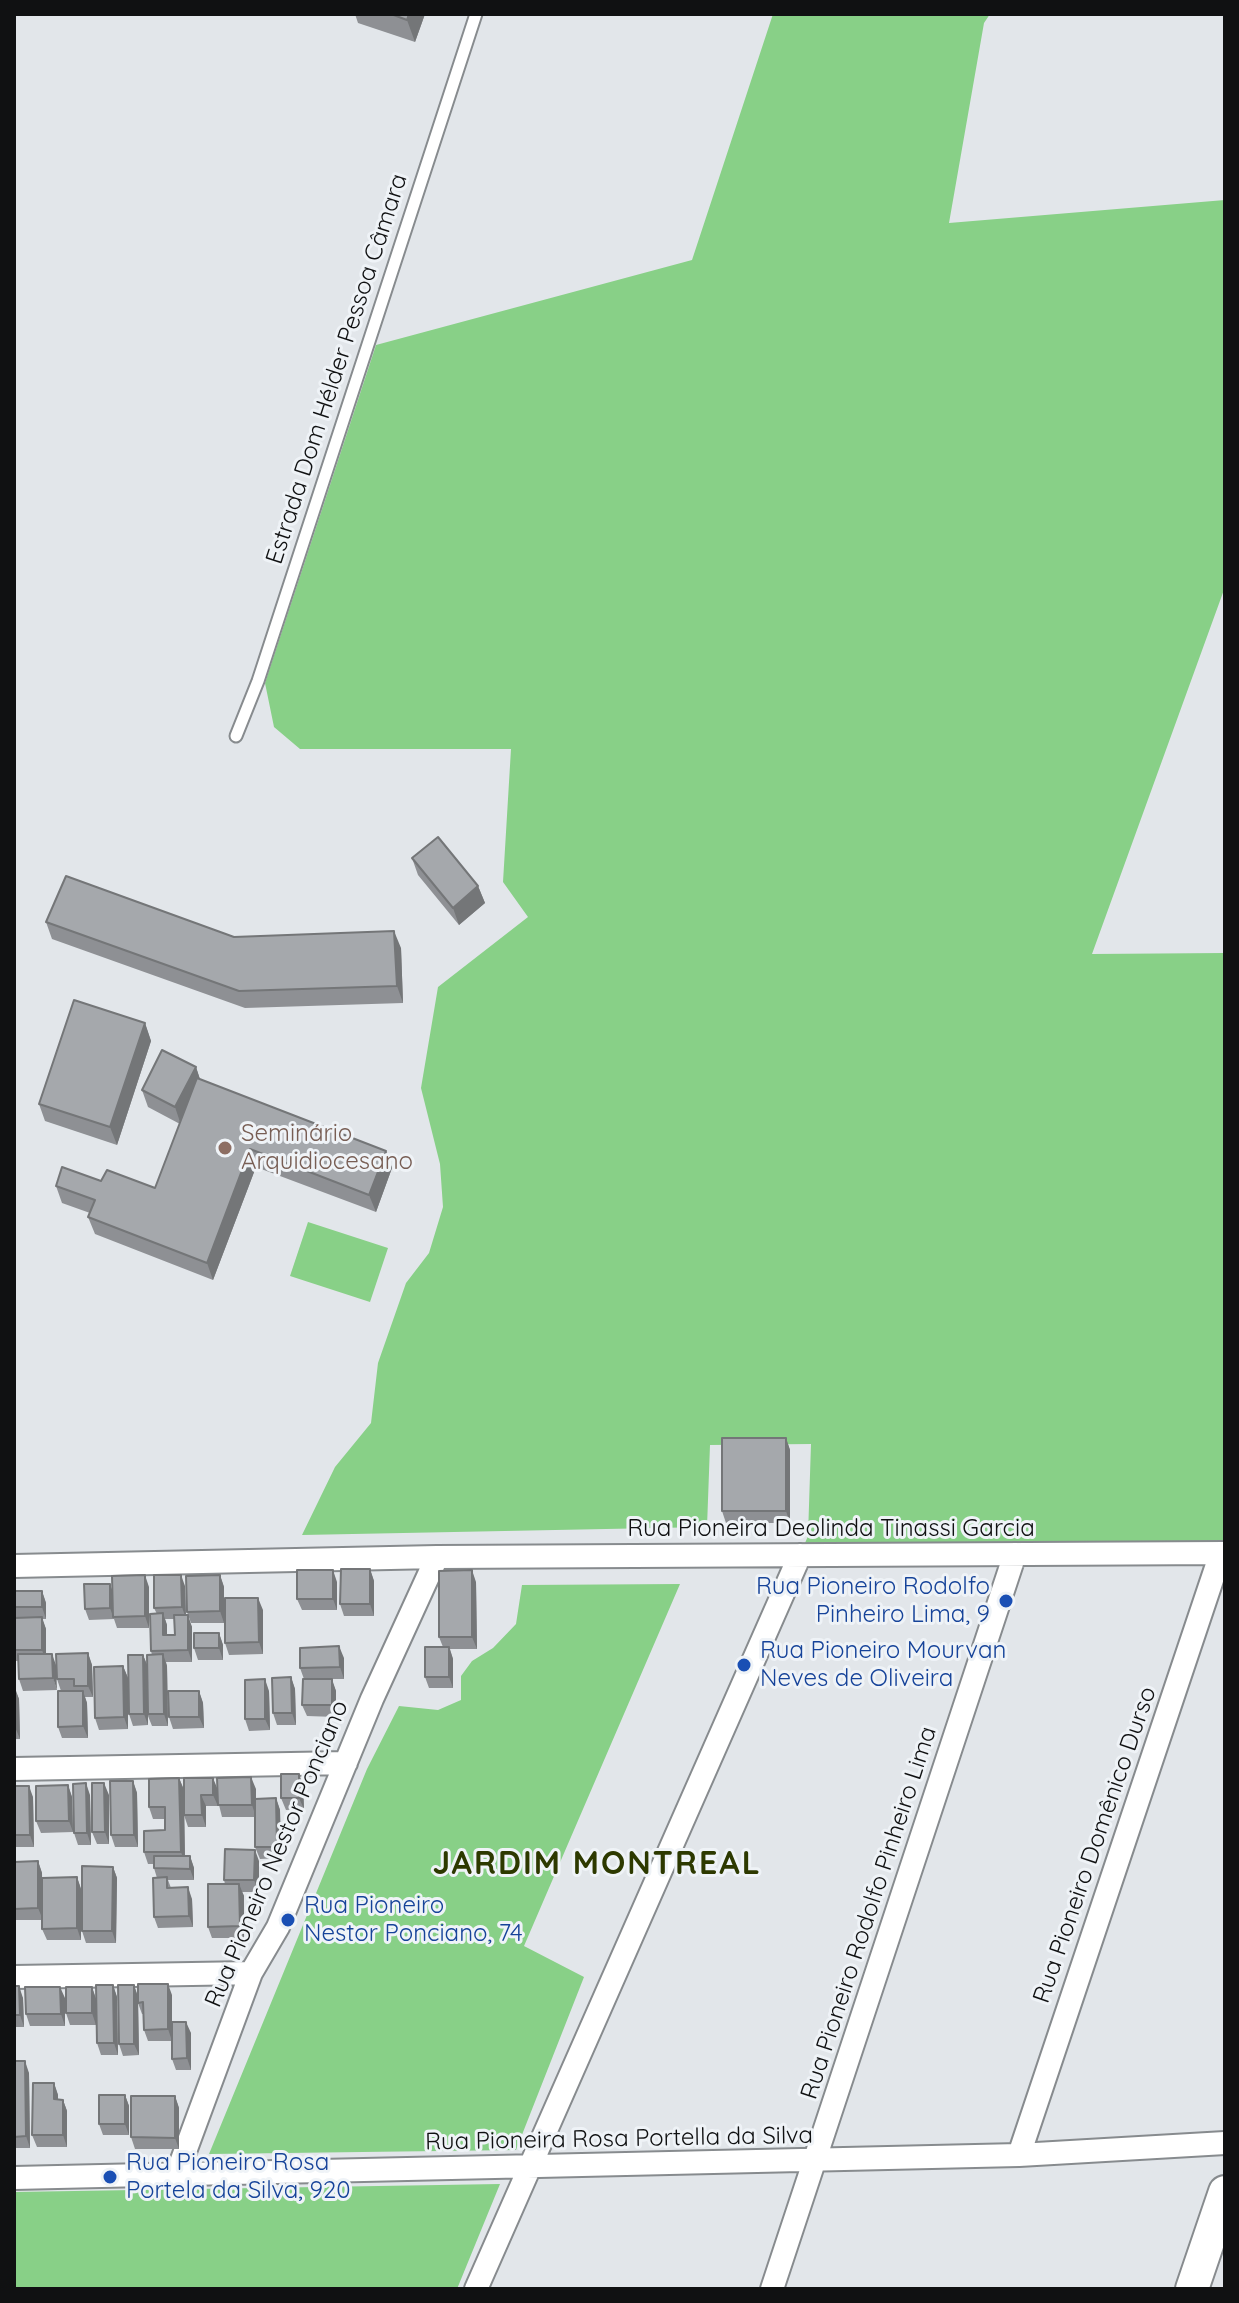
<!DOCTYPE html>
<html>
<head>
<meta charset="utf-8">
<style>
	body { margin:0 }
	#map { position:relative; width:1239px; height:2303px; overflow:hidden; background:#e2e6ea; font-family:Quicksand,sans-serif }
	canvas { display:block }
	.frame { position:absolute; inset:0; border:16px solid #101112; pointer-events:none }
</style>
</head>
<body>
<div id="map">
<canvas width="1239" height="2303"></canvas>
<div class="frame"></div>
</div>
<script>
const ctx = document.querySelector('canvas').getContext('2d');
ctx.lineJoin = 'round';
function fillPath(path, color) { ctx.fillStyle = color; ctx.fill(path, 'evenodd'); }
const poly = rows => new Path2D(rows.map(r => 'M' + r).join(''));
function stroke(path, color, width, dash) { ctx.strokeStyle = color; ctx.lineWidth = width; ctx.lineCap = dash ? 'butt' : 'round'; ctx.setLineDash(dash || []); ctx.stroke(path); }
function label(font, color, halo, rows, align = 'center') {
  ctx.font = font + ' Quicksand,sans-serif'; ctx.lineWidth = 6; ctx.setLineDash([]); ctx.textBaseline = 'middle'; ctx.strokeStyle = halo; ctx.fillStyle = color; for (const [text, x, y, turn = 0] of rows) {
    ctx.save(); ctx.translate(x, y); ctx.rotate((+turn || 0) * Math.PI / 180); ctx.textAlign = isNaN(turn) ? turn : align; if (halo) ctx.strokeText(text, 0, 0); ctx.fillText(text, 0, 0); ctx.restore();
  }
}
fillPath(poly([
	[773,14,990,14,984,23,949,223,1225,200,1225,587,1092,954,1225,953,1225,1554,800,1555,808,1536,811,1444,710,1445,707,1527,302,1535,335,1467,371,1423,378,1363,406,1283,429,1253,443,1207,440,1164,421,1088,438,987,528,917,503,882,511,749,300,749,274,727,265,683,376,345,692,260],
	[308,1222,388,1248,370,1302,290,1276],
	[680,1584,524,1946,584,1977,516,2150,209,2154,367,1769,399,1706,438,1710,461,1700,461,1676,472,1661,493,1648,516,1624,522,1585],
	[500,2184,457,2289,14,2289,14,2192]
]), '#88d087');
const lane = poly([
	[236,736,258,681,476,14]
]);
const street = poly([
	[14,1566,437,1557,1225,1553],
	[14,1769,346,1763],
	[14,1977,251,1973],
	[1019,2155,1221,1553],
	[176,2176,251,1973,278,1927,372,1699,437,1557],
	[14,2178,1019,2155,1225,2143],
	[476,2289,800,1555],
	[772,2289,1015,1554]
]);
const secondary = poly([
	[1192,2289,1225,2192]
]);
stroke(lane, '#878b8e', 15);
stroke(street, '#878b8e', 26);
stroke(secondary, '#878b8e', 36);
stroke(lane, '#fff', 11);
stroke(street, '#fff', 22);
stroke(secondary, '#fff', 32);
fillPath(poly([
	[355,14,425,14,415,42,358,23],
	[412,858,478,886,485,903,459,925,418,875],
	[46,922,234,937,401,948,403,1003,245,1008,52,939],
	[145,1023,151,1041,117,1145,45,1121,39,1104],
	[196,1067,200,1080,386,1151,392,1168,376,1212,256,1167,213,1280,95,1234,88,1217,90,1213,62,1203,56,1186,101,1181,155,1188,180,1124,148,1107,142,1090],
	[786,1438,790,1450,790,1523,726,1523,722,1511],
	[370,1569,374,1581,374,1616,344,1616,340,1604],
	[220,1575,224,1587,224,1623,191,1623,187,1612],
	[337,1582,337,1610,302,1610,297,1599],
	[476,1582,477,1649,450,1649,453,1659,453,1688,429,1688,425,1677,443,1647,439,1637],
	[110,1584,112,1591,149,1587,149,1628,117,1628,114,1619,89,1620,85,1609],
	[185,1586,186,1615,192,1627,192,1662,166,1662,167,1666,168,1726,152,1726,148,1716,148,1725,133,1726,129,1714,143,1655,147,1665,152,1655,151,1651,157,1614,154,1608],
	[165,1619,174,1619,175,1635,167,1635,167,1625],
	[14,1591,42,1591,46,1603,46,1619,42,1619,46,1629,46,1654,57,1690,23,1691,19,1679,18,1661,14,1661],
	[263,1610,263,1654,229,1655,225,1643],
	[219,1633,223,1645,223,1660,198,1660,194,1648],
	[88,1653,92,1665,93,1697,85,1697,87,1703,88,1738,62,1738,58,1727,76,1691,61,1691,57,1679],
	[344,1658,344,1679,331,1679,336,1691,336,1717,307,1716,302,1705,304,1679,300,1668],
	[123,1666,128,1678,128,1729,99,1730,95,1718],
	[291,1677,295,1689,296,1725,277,1725,273,1713],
	[14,1688,19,1699,20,1739,14,1739],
	[199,1691,203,1703,204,1728,173,1729,169,1717],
	[269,1691,270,1730,249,1731,245,1719],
	[179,1778,184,1790,184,1778,217,1789,256,1789,256,1799,276,1798,280,1810,281,1858,260,1859,255,1847,255,1817,222,1817,218,1801,218,1806,206,1806,206,1827,188,1827,184,1815,185,1856,190,1856,194,1868,194,1880,168,1880,171,1888,192,1899,193,1927,158,1928,154,1917,157,1878,154,1868,154,1864,148,1864,144,1852,165,1830,165,1819,153,1819,149,1807],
	[133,1781,137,1793,138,1847,115,1847,111,1835],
	[68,1785,72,1797,73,1832,41,1833,36,1821],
	[303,1785,304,1809,286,1810,281,1798],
	[14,1786,33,1797,34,1847,14,1847],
	[90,1795,91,1845,78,1845,74,1833],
	[109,1795,109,1844,97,1844,92,1832],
	[38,1861,42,1873,42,1878,77,1877,81,1889,81,1940,47,1940,42,1929,42,1920,14,1920,14,1862],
	[259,1861,259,1892,242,1892,244,1896,244,1938,212,1938,208,1927,225,1884,224,1880],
	[113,1867,117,1878,116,1943,86,1943,82,1931],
	[113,1985,117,1997,118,2055,101,2055,97,2043],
	[134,1985,138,1997,172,1995,172,2022,191,2033,191,2070,176,2070,172,2059,172,2041,148,2041,144,2030,144,2014,142,2014,138,2003,139,2055,123,2056,119,2044],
	[14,1986,23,1998,24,2027,14,2027],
	[92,1987,96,1999,96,2025,70,2025,66,2013],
	[65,1998,65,2026,30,2026,26,2014],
	[14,2061,29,2073,30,2148,14,2148],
	[54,2083,58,2095,58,2099,63,2100,67,2111,67,2147,37,2147,32,2135],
	[125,2095,129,2106,129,2135,103,2135,99,2124],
	[175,2096,179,2108,179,2149,135,2149,131,2137]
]), '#8e9094');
fillPath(poly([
	[409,14,425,14,415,42,407,20],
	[478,886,485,903,459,925,453,908],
	[394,931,401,948,403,1003,397,986],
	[145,1023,151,1041,117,1145,110,1127],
	[196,1067,202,1085,181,1125,175,1107],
	[250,1149,256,1167,213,1280,207,1263],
	[386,1151,392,1168,376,1212,369,1195],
	[786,1438,790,1450,790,1523,786,1511],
	[370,1569,374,1581,374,1616,370,1604],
	[333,1570,337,1582,337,1610,333,1599],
	[472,1570,476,1582,477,1649,472,1637],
	[145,1575,149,1587,149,1628,145,1616],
	[181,1575,185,1586,186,1619,182,1607],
	[220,1575,224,1587,224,1623,220,1611],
	[110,1584,114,1595,114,1619,110,1608],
	[42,1591,46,1603,46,1619,42,1607],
	[258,1598,263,1610,263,1654,259,1642],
	[163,1613,167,1625,167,1647,163,1635],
	[188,1615,192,1627,192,1662,188,1650],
	[42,1617,46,1629,46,1661,42,1650],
	[219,1633,223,1645,223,1660,219,1648],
	[339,1646,344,1658,344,1679,340,1667],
	[449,1647,453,1659,453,1688,449,1677],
	[88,1653,92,1665,93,1697,88,1686],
	[52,1654,56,1665,57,1690,53,1678],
	[163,1654,167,1666,168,1726,164,1714],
	[143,1655,148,1667,148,1725,144,1714],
	[123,1666,128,1678,128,1729,124,1717],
	[291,1677,295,1689,296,1725,292,1713],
	[265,1679,269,1691,270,1730,265,1719],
	[332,1679,336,1691,336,1717,332,1705],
	[15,1688,19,1699,20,1739,15,1727],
	[83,1691,87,1703,88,1738,83,1726],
	[199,1691,203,1703,204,1728,199,1717],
	[299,1774,303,1785,304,1809,299,1798],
	[251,1777,256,1789,256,1817,252,1805],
	[179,1778,184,1790,185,1863,181,1852],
	[213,1778,218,1790,218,1806,213,1795],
	[133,1781,137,1793,138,1847,134,1835],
	[86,1783,90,1795,91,1845,87,1833],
	[104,1783,109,1795,109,1844,105,1832],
	[68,1785,72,1797,73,1832,69,1821],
	[29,1786,33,1797,34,1847,30,1835],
	[201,1795,206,1806,206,1827,202,1815],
	[276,1798,280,1810,281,1858,277,1847],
	[255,1850,259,1861,259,1892,254,1880],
	[190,1856,194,1868,194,1880,190,1869],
	[38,1861,42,1873,43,1920,38,1908],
	[113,1867,117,1878,116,1943,112,1931],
	[77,1877,81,1889,81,1940,77,1928],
	[239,1884,244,1896,244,1938,240,1926],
	[188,1887,192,1899,193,1927,189,1916],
	[168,1984,172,1995,172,2041,168,2029],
	[113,1985,117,1997,118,2055,114,2043],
	[134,1985,138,1997,139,2055,134,2044],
	[19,1986,23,1998,24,2027,20,2015],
	[60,1987,65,1998,65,2026,61,2014],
	[92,1987,96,1999,96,2025,92,2013],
	[186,2022,191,2033,191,2070,187,2058],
	[25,2061,29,2073,30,2148,26,2136],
	[54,2083,58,2095,58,2111,54,2099],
	[125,2095,129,2106,129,2135,125,2124],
	[175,2096,179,2108,179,2149,175,2138],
	[63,2100,67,2111,67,2147,63,2135]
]), '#747678');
const building = poly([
	[391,14,409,14,407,20,391,14],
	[438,837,478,886,453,908,412,858,438,837],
	[66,876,234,937,394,931,397,986,239,991,46,922,66,876],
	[74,1000,145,1023,110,1127,39,1104,74,1000],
	[162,1050,196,1067,175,1107,142,1090,162,1050],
	[197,1078,386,1151,369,1195,250,1149,207,1263,88,1217,95,1200,56,1186,62,1167,101,1181,107,1170,155,1188,197,1078],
	[722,1438,786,1438,786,1511,722,1511,722,1438],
	[341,1569,370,1569,370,1604,340,1604,341,1569],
	[297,1570,333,1570,333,1599,297,1599,297,1570],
	[472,1570,472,1637,439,1637,439,1571,472,1570],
	[145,1575,145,1616,113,1617,112,1576,145,1575],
	[154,1575,181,1575,182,1607,154,1608,154,1575],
	[220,1575,220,1611,187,1612,186,1576,220,1575],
	[84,1584,110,1584,110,1608,85,1609,84,1584],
	[14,1591,42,1591,42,1607,14,1607,14,1591],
	[225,1598,258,1598,259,1642,225,1643,225,1598],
	[163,1613,163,1635,175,1635,174,1615,188,1615,188,1650,151,1651,150,1614,163,1613],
	[42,1617,42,1650,14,1650,14,1618,42,1617],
	[194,1633,219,1633,219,1648,194,1648,194,1633],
	[339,1646,340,1667,300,1668,300,1648,339,1646],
	[425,1647,449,1647,449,1677,425,1677,425,1647],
	[88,1653,88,1686,74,1686,74,1679,57,1679,56,1654,88,1653],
	[18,1654,52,1654,53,1678,19,1679,18,1654],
	[163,1654,164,1714,148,1714,147,1655,163,1654],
	[128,1655,143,1655,144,1714,129,1714,128,1655],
	[123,1666,124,1717,95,1718,94,1667,123,1666],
	[291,1677,292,1713,273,1713,272,1678,291,1677],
	[265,1679,265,1719,245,1719,245,1680,265,1679],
	[303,1679,332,1679,332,1705,302,1705,303,1679],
	[14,1688,15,1688,15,1727,14,1727,14,1688],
	[58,1691,83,1691,83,1726,58,1727,58,1691],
	[168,1691,199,1691,199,1717,169,1717,168,1691],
	[281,1774,299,1774,299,1798,281,1798,281,1774],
	[251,1777,252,1805,218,1805,217,1778,251,1777],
	[179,1778,181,1852,144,1852,144,1831,165,1830,165,1807,149,1807,149,1779,179,1778],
	[184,1778,213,1778,213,1795,201,1795,202,1815,184,1815,184,1778],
	[110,1781,133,1781,134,1835,111,1835,110,1781],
	[86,1783,87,1833,74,1833,73,1784,86,1783],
	[92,1783,104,1783,105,1832,92,1832,92,1783],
	[68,1785,69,1821,36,1821,36,1786,68,1785],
	[14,1786,29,1786,30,1835,14,1835,14,1786],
	[276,1798,277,1847,255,1847,255,1799,276,1798],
	[225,1849,255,1850,254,1880,224,1880,225,1849],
	[154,1856,190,1856,190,1869,154,1868,154,1856],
	[38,1861,38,1908,14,1909,14,1862,38,1861],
	[82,1866,113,1867,112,1931,82,1931,82,1866],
	[77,1877,77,1928,42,1929,42,1878,77,1877],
	[167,1877,167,1888,188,1887,189,1916,154,1917,153,1878,167,1877],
	[208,1884,239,1884,240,1926,208,1927,208,1884],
	[138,1984,168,1984,168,2029,144,2030,143,2002,138,2003,138,1984],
	[96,1985,113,1985,114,2043,97,2043,96,1985],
	[118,1985,134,1985,134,2044,119,2044,118,1985],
	[14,1986,19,1986,20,2015,14,2015,14,1986],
	[25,1987,60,1987,61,2014,26,2014,25,1987],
	[66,1987,92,1987,92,2013,66,2013,66,1987],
	[172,2022,186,2022,187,2058,172,2059,172,2022],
	[14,2061,25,2061,26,2136,14,2137,14,2061],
	[33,2083,54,2083,54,2099,63,2100,63,2135,32,2135,33,2083],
	[99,2095,125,2095,125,2124,99,2124,99,2095],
	[131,2096,175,2096,175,2138,131,2137,131,2096]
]);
fillPath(building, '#a5a8ac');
stroke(building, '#747678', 2);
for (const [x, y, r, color] of [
	[225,1148,8,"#8d6e63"],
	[1006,1601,8,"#1a4fb4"],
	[744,1665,8,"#1a4fb4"],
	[288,1920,8,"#1a4fb4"],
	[110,2177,8,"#1a4fb4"]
]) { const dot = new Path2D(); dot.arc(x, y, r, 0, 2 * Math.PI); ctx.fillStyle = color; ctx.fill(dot); stroke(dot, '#eff3f7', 3); }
label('24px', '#101112', '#eff3f7', [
	["Estrada Dom Hélder Pessoa Câmara",337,369,-72],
	["Rua Pioneira Deolinda Tinassi Garcia",831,1529],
	["Rua Pioneiro Domênico Durso",1095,1845,-71],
	["Rua Pioneiro Nestor Ponciano",277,1854,-67],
	["Rua Pioneiro Rodolfo Pinheiro Lima",869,1913,-72],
	["Rua Pioneira Rosa Portella da Silva",619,2139,-1]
]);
label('24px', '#785e54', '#eff3f7', [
	["Seminário",241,1134],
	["Arquidiocesano",241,1162]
], 'left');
label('24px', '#164399', '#eff3f7', [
	["Rua Pioneiro Rodolfo",990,1587,"right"],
	["Pinheiro Lima, 9",990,1615,"right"],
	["Rua Pioneiro Mourvan",760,1651],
	["Neves de Oliveira",760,1679],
	["Rua Pioneiro",304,1906],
	["Nestor Ponciano, 74",304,1934],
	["Rua Pioneiro Rosa",126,2163],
	["Portela da Silva, 920",126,2191]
], 'left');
ctx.letterSpacing = '2px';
label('bold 32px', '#2d3900', '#eff3f7', [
	["JARDIM MONTREAL",597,1864]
]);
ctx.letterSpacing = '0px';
</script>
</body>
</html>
